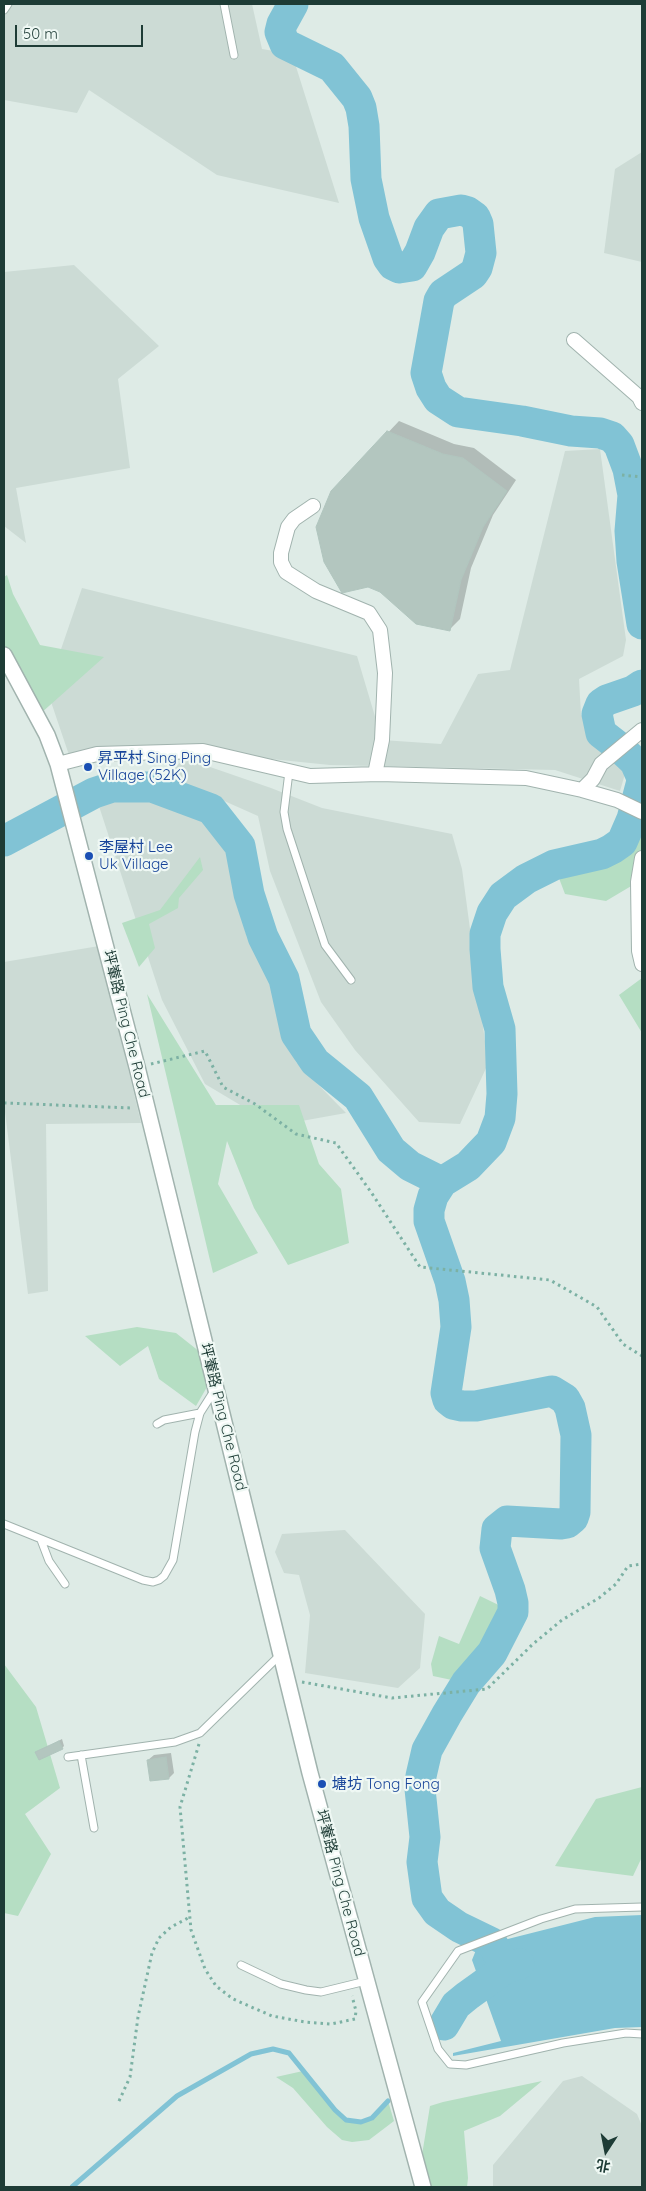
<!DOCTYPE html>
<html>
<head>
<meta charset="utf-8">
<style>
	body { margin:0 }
	#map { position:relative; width:646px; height:2191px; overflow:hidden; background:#deebe6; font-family:Quicksand,"Noto Sans SC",sans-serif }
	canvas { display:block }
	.frame { position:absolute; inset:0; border:5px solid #1e3c36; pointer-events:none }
	.north { position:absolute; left:581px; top:2126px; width:50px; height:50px; -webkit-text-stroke:4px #eff8f4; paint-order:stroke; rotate:191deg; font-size:14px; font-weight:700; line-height:20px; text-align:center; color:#1e3c36 }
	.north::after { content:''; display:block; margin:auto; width:18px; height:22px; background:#1e3c36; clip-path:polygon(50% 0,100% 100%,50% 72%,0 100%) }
	.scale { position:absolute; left:15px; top:25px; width:128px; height:22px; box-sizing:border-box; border:2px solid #1e3c36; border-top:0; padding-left:6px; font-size:15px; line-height:18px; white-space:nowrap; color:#1e3c36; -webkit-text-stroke:4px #eff8f4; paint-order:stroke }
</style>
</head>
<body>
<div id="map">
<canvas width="646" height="2191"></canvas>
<div class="frame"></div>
<div class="north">北</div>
<div class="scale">50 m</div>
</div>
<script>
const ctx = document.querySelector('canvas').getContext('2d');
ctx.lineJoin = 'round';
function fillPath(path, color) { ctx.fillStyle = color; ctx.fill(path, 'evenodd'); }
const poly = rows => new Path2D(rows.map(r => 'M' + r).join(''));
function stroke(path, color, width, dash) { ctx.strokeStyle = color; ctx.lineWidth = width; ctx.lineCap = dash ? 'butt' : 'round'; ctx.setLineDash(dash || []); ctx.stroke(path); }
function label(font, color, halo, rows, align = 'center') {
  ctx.font = font + ' Quicksand,"Noto Sans SC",sans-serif'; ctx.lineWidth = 4.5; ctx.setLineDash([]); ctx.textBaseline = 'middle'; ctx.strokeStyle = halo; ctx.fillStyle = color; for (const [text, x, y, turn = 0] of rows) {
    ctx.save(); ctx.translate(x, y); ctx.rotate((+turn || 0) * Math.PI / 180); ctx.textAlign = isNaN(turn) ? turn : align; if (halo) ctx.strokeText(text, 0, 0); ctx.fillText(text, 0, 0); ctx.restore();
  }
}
fillPath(poly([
	[4,4,252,4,262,49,292,54,339,203,217,175,89,90,77,113,4,100],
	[642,152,642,262,604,253,615,169],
	[74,265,159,346,118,379,130,468,16,488,26,543,4,526,4,272],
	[600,449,626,640,623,656,579,679,581,715,632,750,620,791,555,770,330,765,212,753,69,755,47,690,82,588,357,656,382,740,441,744,478,674,510,670,565,451],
	[184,758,271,788,322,808,452,834,462,869,488,1064,460,1124,419,1122,355,1050,321,1002,270,871,258,816,168,776],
	[147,796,206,818,225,847,247,938,278,1000,296,1062,346,1113,296,1122,252,1112,205,1084,162,1000,97,800],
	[99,946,141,1123,46,1124,48,1291,28,1294,4,1104,4,962],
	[345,1530,425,1614,420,1668,398,1688,305,1673,310,1615,299,1575,284,1573,275,1552,282,1534],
	[582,2076,637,2114,642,2126,642,2187,493,2187,493,2165,563,2081]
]), '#ccdbd5');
fillPath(poly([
	[7,575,13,594,40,645,104,657,40,714,4,675,4,577],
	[632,819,642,820,642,931,638,882,606,901,565,894,554,865,602,854,612,849,622,841],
	[200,857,203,870,179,898,178,908,149,924,155,948,139,967,122,923,160,910],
	[642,978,642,1033,619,995],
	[147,994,216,1105,299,1105,319,1164,341,1189,349,1243,288,1265,254,1208,227,1141,218,1184,258,1253,213,1273],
	[137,1327,176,1333,200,1352,207,1387,196,1406,159,1379,148,1346,120,1366,85,1336],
	[480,1596,513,1612,492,1652,466,1683,433,1676,431,1664,439,1636,459,1644],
	[4,1664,36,1707,60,1788,25,1814,51,1854,18,1916,4,1913],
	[642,1787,642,1857,633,1876,555,1866,596,1799],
	[303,2071,335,2110,346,2120,361,2122,372,2118,388,2101,394,2121,369,2140,352,2142,342,2140,327,2127,293,2088,276,2077],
	[542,2081,500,2116,464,2131,468,2178,467,2187,430,2187,422,2155,430,2106,443,2102]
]), '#b5dec3');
fillPath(poly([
	[642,1915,642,2027,615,2028,453,2056,453,2053,501,2041,472,1960,476,1950,492,1943,595,1917]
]), '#81c3d5');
fillPath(poly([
	[399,421,454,444,474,448,516,480,493,515,471,568,460,619,449,630,332,492],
	[62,1739,64,1746,62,1748,37,1752],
	[171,1753,174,1773,169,1778,148,1760,154,1755]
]), '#0003');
stroke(poly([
	[72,2187,177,2096,251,2054,273,2049,289,2053,335,2110,346,2120,361,2122,372,2118,388,2101]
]), '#81c3d5', 5);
stroke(poly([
	[293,4,282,24,280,32,285,44,332,67,357,98,361,108,364,126,366,179,374,218,388,258,393,265,399,268,412,266,420,252,429,228,439,214,461,210,468,212,475,217,478,224,481,253,477,268,473,274,443,294,439,301,426,373,431,388,438,399,458,412,522,421,571,431,600,433,612,437,619,445,628,469,633,495,630,531,632,561,642,624],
	[642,685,633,691,607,700,601,704,597,714,601,733,619,747,635,762,642,778],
	[4,841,94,793,112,787,152,787,211,809,240,846,249,894,263,937,284,979,296,1034,315,1062,358,1097,391,1150,410,1166,442,1182],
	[506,1968,492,1943,459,1927,437,1912,427,1898,422,1862,425,1837,420,1789,421,1776,427,1750,447,1714,466,1683,492,1653,513,1612,513,1603,510,1590,495,1548,497,1529,507,1521,561,1524,567,1523,573,1518,575,1512,576,1435,570,1408,565,1399,552,1391,476,1406,462,1406,453,1404,448,1400,446,1393,456,1327,454,1300,450,1281,429,1221,429,1210,433,1196,442,1182,468,1166,491,1142,500,1118,502,1094,500,1029,488,987,485,949,485,934,492,913,503,896,526,879,554,865,602,854,612,849,622,842,632,819,642,781],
	[444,2025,456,2005,467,1996,506,1968,519,1964]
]), '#81c3d5', 31);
const building = poly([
	[387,431,443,454,463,458,507,491,483,527,461,580,450,631,416,624,380,592,368,587,342,593,324,562,316,527,331,491,387,431],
	[59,1741,63,1749,39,1760,35,1752,59,1741],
	[166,1757,169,1779,150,1781,147,1760,166,1757]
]);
fillPath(building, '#b3c6bf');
stroke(building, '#b0c5be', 1);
const service = poly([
	[224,4,234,55],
	[4,10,8,4],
	[289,772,284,812,287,829,325,945,351,980],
	[157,1424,164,1420,200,1413],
	[4,1524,143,1580,153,1582,159,1580,164,1576,173,1560,195,1432,200,1413,214,1391],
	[41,1540,49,1561,65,1584],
	[81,1755,94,1828],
	[68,1757,175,1742,200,1733,280,1655],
	[642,1907,575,1909,541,1919,458,1951,422,2002,438,2049,450,2064,466,2065,563,2043,626,2033,642,2034],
	[241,1965,281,1984,306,1990,321,1992,366,1981]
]);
const minor = poly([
	[574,340,639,397,642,403],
	[313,506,294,519,288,527,281,553,281,562,286,572,316,591,369,613,380,630,385,673,382,740,375,774],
	[58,764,97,754,203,751,310,776,379,774,526,778,582,790,593,779,601,764,642,730],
	[582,790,617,800,642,812],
	[642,858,638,882,639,951,642,964]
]);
const tertiary = poly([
	[4,655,47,735,58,764,137,1067,310,1773,423,2187]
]);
stroke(service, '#a1b3ae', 9);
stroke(minor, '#a1b3ae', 16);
stroke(tertiary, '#a1b3ae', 18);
stroke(poly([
	[622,475,642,477],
	[151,1064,205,1051,223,1087,255,1104,296,1134,336,1143,371,1192,420,1267,550,1280,597,1307,623,1344,642,1356],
	[4,1103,132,1108],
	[302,1682,392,1698,487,1689,533,1644,562,1620,599,1598,616,1584,628,1566,642,1564],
	[199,1744,180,1807,191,1930,205,1969,216,1986,233,1999,272,2016,305,2022,331,2024,355,2019,356,2011,352,1996],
	[119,2101,130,2077,138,2017,152,1953,159,1938,171,1927,190,1917]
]), '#7cb1a4', 3, [2.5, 4]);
stroke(service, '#fff', 7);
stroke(minor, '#fff', 14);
stroke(tertiary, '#fff', 15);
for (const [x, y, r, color] of [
	[88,767,5,"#1a4fb4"],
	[89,856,5,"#1a4fb4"],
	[322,1784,5,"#1a4fb4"]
]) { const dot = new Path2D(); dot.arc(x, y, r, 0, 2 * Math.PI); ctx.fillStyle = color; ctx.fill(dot); stroke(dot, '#eff8f4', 2); }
label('15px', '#164399', '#eff8f4', [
	["昇平村 Sing Ping",98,758],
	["Village (52K)",98,775],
	["李屋村 Lee",99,847],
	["Uk Village",99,864],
	["塘坊 Tong Fong",332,1784]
], 'left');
label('15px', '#1e3c36', '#eff8f4', [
	["坪輋路 Ping Che Road",126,1024,76],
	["坪輋路 Ping Che Road",223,1417,76],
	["坪輋路 Ping Che Road",340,1883,75]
]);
</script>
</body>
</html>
